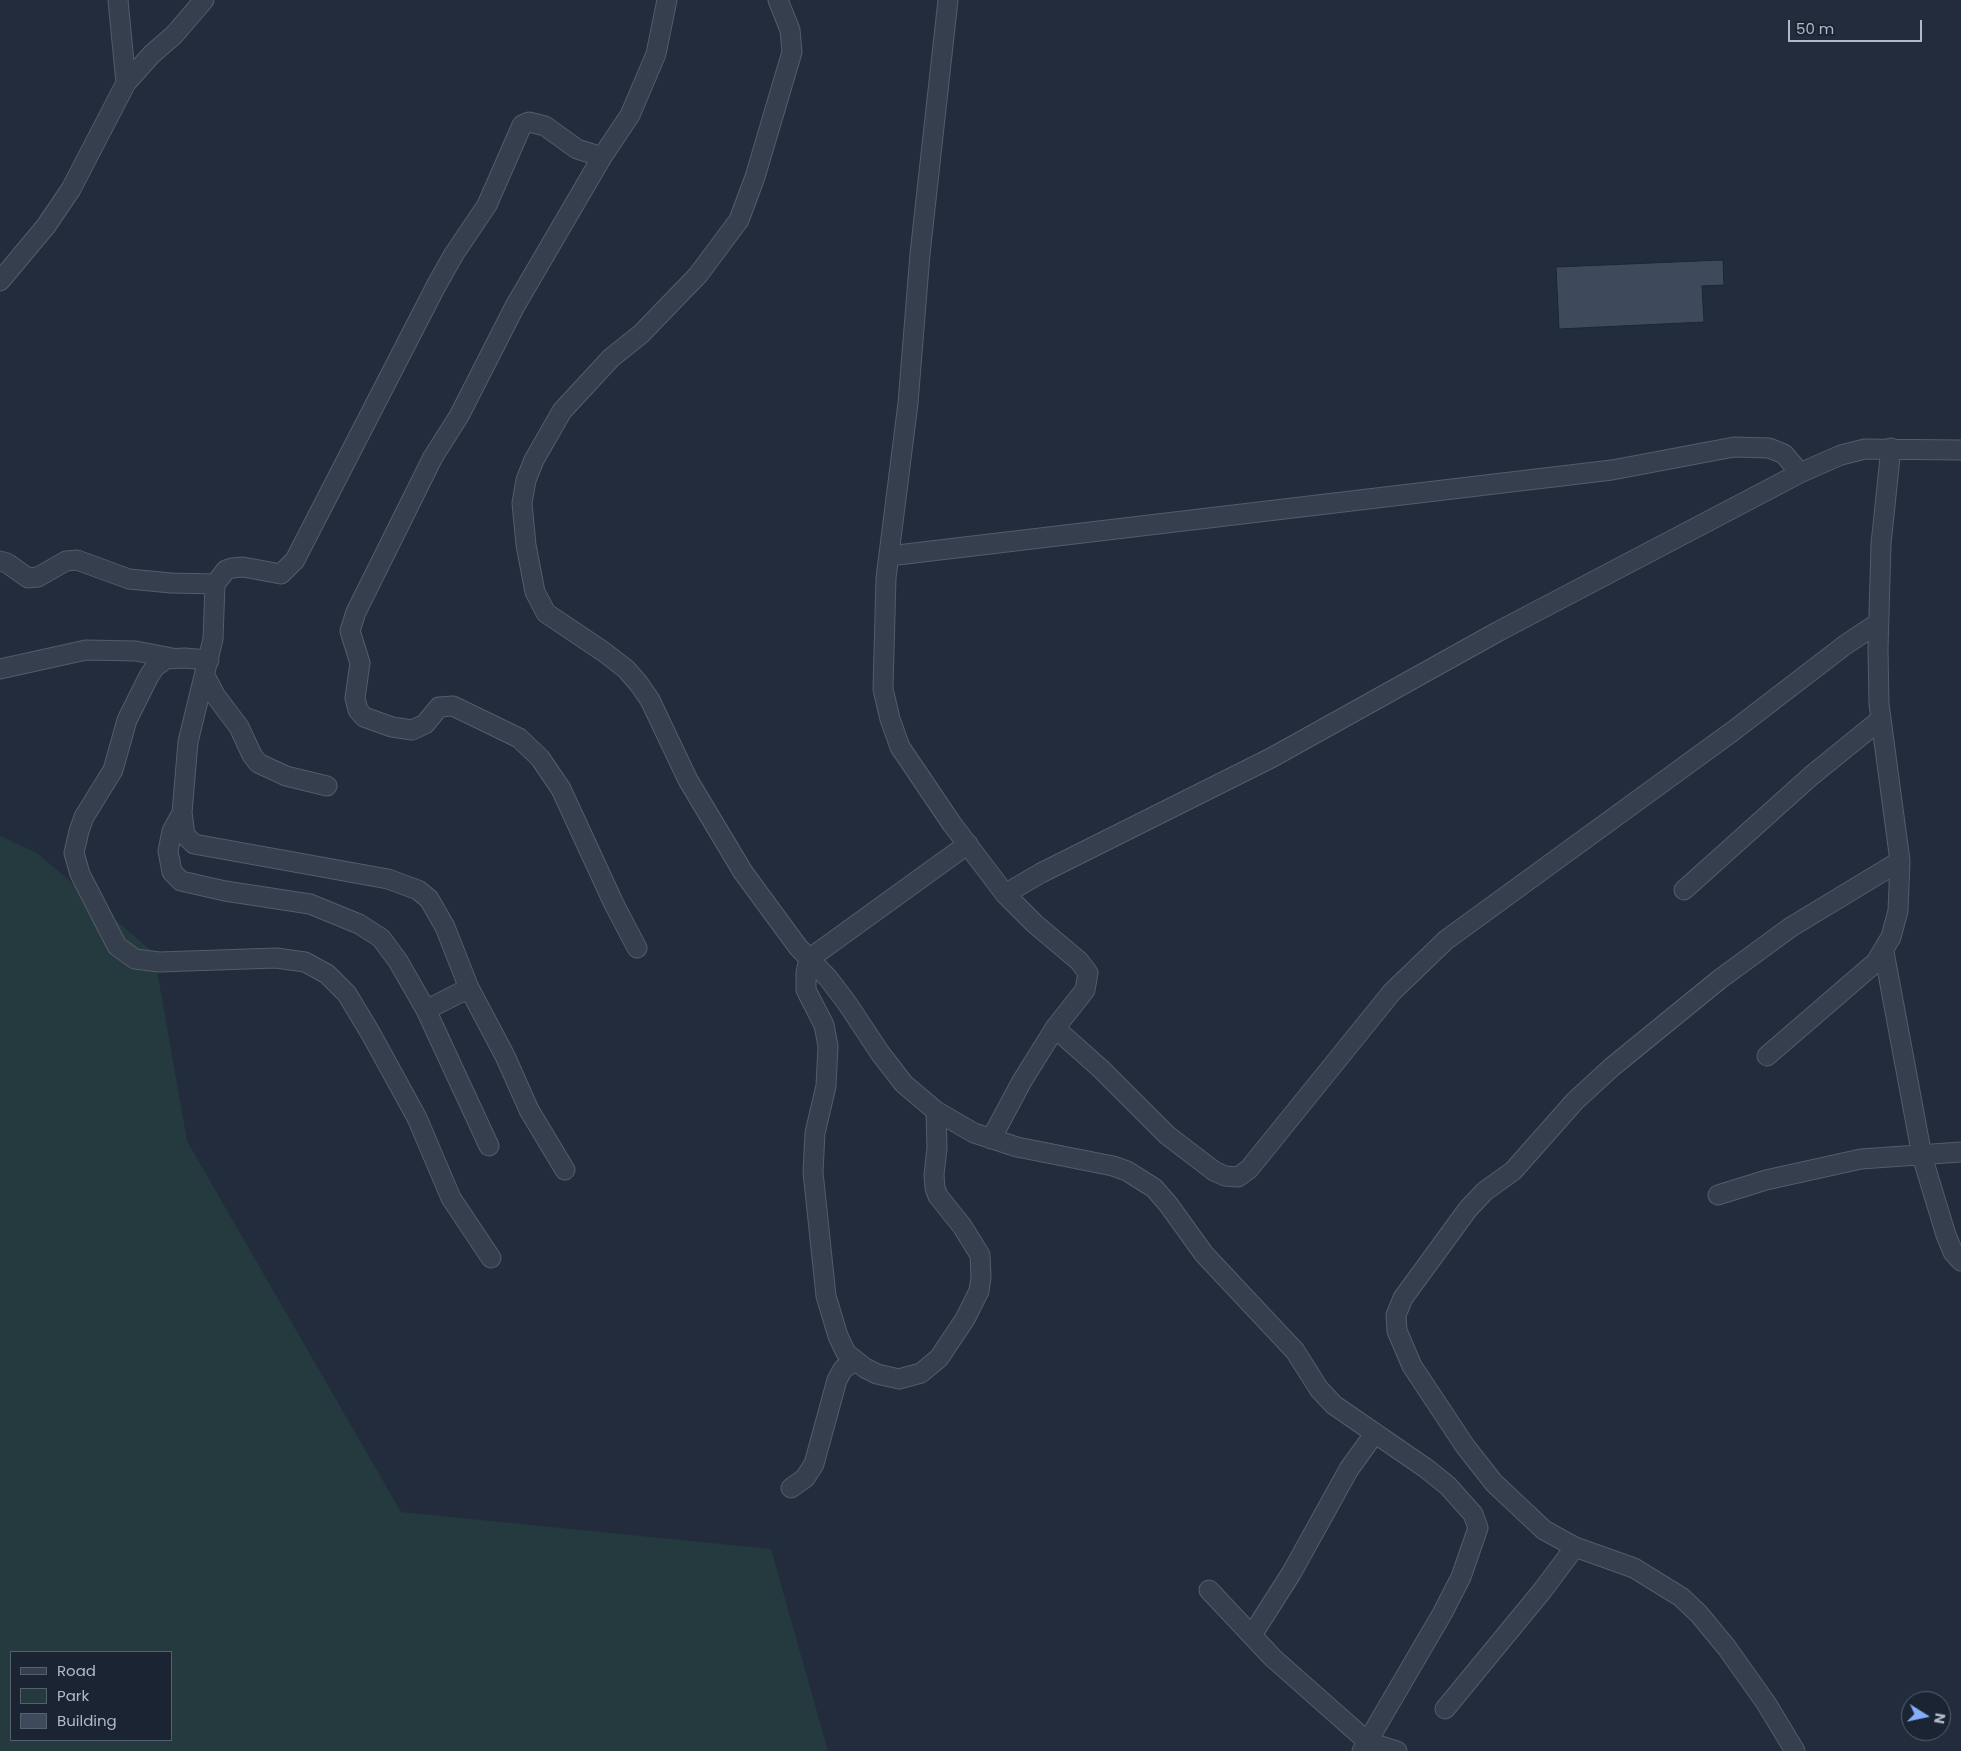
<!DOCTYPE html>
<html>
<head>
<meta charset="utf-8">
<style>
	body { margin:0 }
	#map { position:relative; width:1961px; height:1751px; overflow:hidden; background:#222c3d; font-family:Poppins,sans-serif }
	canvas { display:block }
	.legend { position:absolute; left:10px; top:1651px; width:162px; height:90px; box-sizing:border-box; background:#1b2432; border:1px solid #57606e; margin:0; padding:6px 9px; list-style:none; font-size:15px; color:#b2b9c8 }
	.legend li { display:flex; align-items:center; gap:10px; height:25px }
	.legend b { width:25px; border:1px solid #57606e }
	.north { position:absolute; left:1901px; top:1691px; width:50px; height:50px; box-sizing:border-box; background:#1b2432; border:1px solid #57606e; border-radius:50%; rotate:100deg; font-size:14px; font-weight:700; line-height:20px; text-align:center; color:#b2b9c8 }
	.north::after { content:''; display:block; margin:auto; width:18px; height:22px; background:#84adfb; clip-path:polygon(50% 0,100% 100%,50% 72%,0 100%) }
	.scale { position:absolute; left:1788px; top:20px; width:134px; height:22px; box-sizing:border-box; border:2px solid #b2b9c8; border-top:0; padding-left:6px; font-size:15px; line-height:18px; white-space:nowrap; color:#b2b9c8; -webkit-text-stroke:4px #1b2432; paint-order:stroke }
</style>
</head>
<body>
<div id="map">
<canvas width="1961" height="1751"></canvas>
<ul class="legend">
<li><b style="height:6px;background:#363f4d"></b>Road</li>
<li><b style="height:14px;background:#243a3e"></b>Park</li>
<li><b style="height:14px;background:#3e4a5c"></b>Building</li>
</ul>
<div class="north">N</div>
<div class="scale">50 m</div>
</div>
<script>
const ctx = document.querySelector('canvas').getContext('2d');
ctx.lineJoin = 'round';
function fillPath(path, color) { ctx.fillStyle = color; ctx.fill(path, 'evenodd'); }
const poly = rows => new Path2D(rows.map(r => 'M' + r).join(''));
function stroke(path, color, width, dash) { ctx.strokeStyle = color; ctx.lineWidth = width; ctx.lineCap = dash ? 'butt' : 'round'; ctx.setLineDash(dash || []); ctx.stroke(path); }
fillPath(poly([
	[0,836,37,853,154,953,187,1141,401,1512,771,1549,828,1751,0,1751],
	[11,1652,171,1652,171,1740,11,1740]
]), '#243a3e');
const building = poly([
	[1723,260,1724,285,1702,286,1704,322,1559,329,1556,267,1723,260]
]);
fillPath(building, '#3e4a5c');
stroke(building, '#1d2634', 1);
const street = poly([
	[118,0,126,83],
	[778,0,790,30,792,52,755,177,739,220,698,275,641,334,611,358,562,411,534,460,526,480,522,503,526,545,535,592,546,613,604,652,626,669,639,684,650,700,688,780,743,872,798,947,828,978,847,1003,880,1053,904,1084,936,1111,974,1133,1017,1147,1113,1166,1127,1171,1154,1188,1168,1204,1204,1254,1295,1351,1319,1389,1334,1405,1427,1469,1448,1486,1473,1514,1478,1528,1461,1577,1442,1614,1362,1751],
	[948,0,920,254,908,403,886,578,883,689,890,719,900,747,952,824,1005,894,1041,873,1271,758,1499,631,1800,473,1841,455,1865,449,1961,450],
	[0,281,46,226,71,189,126,83,152,54,174,35,204,0],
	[889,556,1612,470,1734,447,1769,448,1784,454,1800,473],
	[0,561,7,563,28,578,38,577,66,561,77,560,129,579,171,583,215,584],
	[209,660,184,658,166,659,155,667,149,676,127,720,113,770,84,817,79,831,74,853,80,874,117,946,135,959,159,962,276,958,305,962,327,974,347,994,371,1034,417,1118,451,1198,491,1258],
	[0,669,86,650,136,651,172,658],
	[205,676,215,695,239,727,252,755,258,763,286,776,327,786],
	[182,813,172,831,168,851,172,872,181,881,225,891,310,904,359,924,381,938,398,961,426,1010,489,1146],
	[1684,890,1811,776,1880,720],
	[637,948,614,904,561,789,540,758,519,738,453,706,439,707,425,724,412,730,392,727,364,717,358,710,355,698,360,663,350,631,356,612,433,457,459,416,515,306,602,157,630,115,656,54,667,0],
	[1884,952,1922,1156,1946,1235,1953,1252,1961,1261],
	[426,1010,469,988],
	[1055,1028,1101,1069,1167,1135,1214,1171,1225,1176,1238,1177,1249,1169,1392,992,1446,940,1733,731,1845,645,1878,623],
	[1767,1056,1876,962,1891,937,1898,911,1900,861,1879,704,1878,649,1881,544,1891,448],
	[936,1111,937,1148,934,1175,935,1188,938,1196,962,1226,980,1255,981,1277,979,1291,965,1319,939,1358,921,1373,899,1379,877,1374,865,1368,846,1353,838,1336,826,1296,813,1172,815,1133,826,1086,828,1046,824,1025,806,990,806,972,809,959,968,844],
	[991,1139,1022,1081,1055,1028,1085,990,1088,973,1079,961,1035,924,1005,894],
	[565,1170,529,1110,505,1056,469,988,445,927,429,899,418,890,388,879,194,844,185,835,182,813,188,742,213,639,215,584,226,570,232,568,243,567,281,574,295,560,436,286,454,254,487,205,522,125,529,122,545,126,577,149,602,157],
	[1718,1195,1766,1180,1861,1159,1961,1152],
	[791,1488,805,1478,814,1464,837,1380,843,1369,855,1361],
	[1209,1590,1273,1658,1368,1742,1397,1751],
	[1252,1635,1292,1572,1349,1469,1375,1433],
	[1445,1709,1542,1591,1575,1547],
	[1795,1751,1766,1703,1727,1648,1699,1614,1681,1597,1634,1568,1575,1547,1544,1530,1494,1483,1465,1446,1412,1366,1397,1331,1396,1315,1403,1298,1468,1209,1485,1191,1513,1171,1575,1101,1612,1067,1720,979,1791,927,1900,861]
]);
stroke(street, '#545c6b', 21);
stroke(street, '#363f4d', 19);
</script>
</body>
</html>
